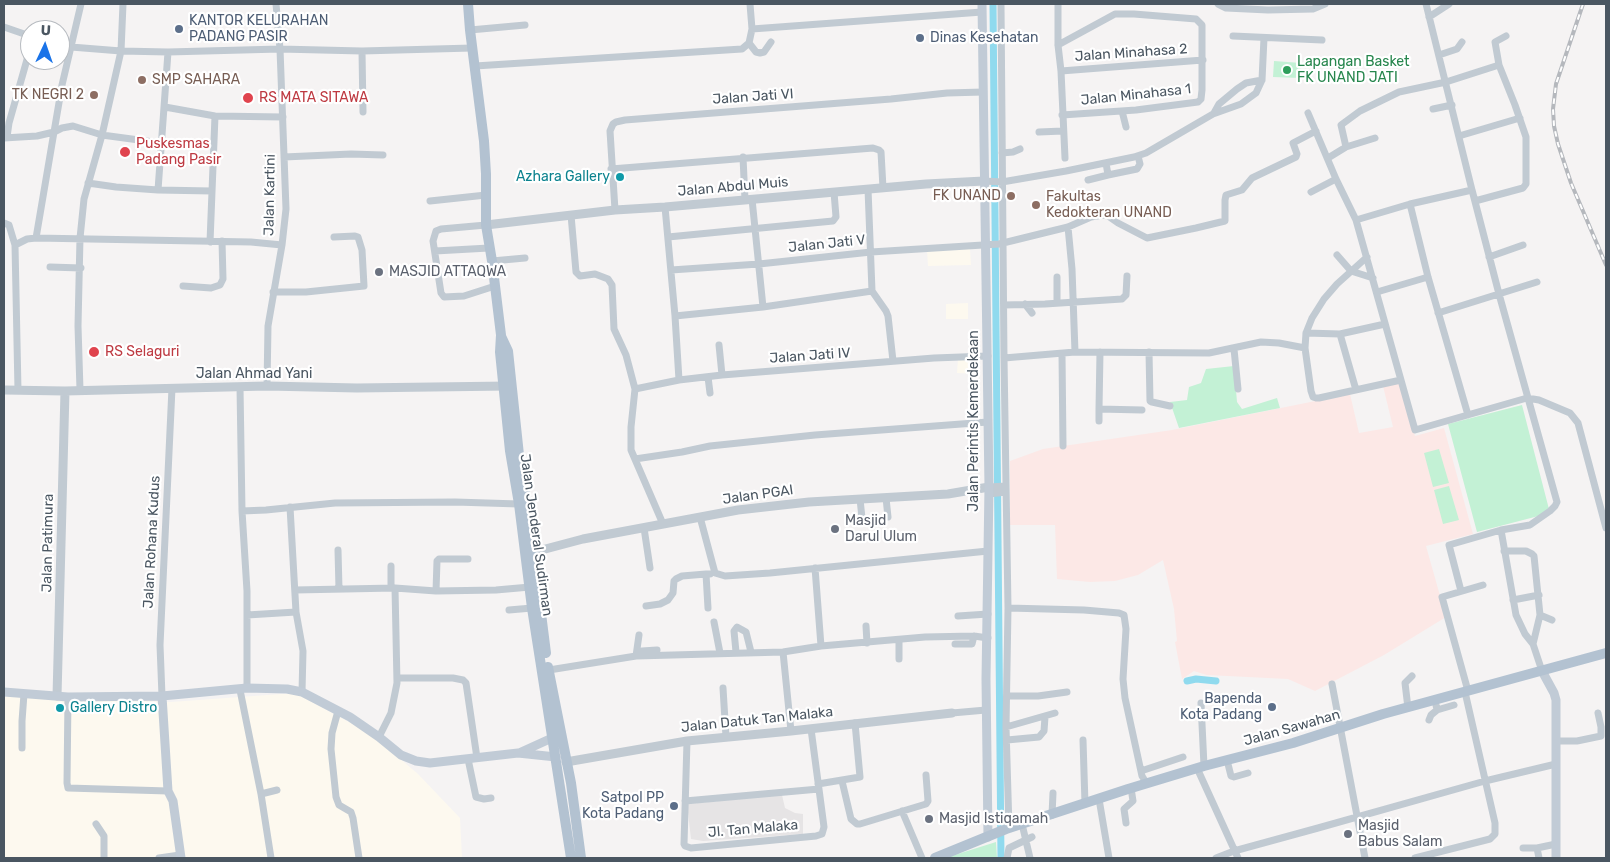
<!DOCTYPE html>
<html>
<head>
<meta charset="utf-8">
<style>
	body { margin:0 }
	#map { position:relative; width:1610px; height:862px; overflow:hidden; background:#f5f3f3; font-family:Rubik,sans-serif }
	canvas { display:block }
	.frame { position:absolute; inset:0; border:5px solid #4a5661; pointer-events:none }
	.north { position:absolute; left:20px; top:20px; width:50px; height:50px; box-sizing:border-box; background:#fff; border:1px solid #b7bbc0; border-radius:50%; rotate:3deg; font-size:14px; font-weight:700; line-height:20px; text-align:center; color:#4a5661 }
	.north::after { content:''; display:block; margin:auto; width:18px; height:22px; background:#1a73e8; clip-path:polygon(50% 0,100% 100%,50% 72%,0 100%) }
</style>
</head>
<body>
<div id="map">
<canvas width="1610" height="862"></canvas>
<div class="frame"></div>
<div class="north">U</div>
</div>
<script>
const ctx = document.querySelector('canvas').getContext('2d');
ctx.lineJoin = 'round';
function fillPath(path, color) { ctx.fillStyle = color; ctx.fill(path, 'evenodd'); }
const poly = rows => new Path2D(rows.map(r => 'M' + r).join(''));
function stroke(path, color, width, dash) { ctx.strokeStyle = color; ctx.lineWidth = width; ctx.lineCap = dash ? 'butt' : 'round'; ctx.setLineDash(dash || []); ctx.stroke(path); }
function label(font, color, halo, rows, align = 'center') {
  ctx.font = font + ' Rubik,sans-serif'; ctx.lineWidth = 4.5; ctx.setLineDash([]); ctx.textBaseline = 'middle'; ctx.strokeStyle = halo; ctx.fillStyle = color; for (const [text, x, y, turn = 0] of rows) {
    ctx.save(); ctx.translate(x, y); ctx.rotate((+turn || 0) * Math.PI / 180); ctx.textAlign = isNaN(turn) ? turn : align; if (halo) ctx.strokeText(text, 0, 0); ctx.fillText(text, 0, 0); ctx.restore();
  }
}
fillPath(poly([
	[970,249,971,265,928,266,927,250],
	[968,303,968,319,946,319,946,304],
	[958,358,978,360,976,374,957,373],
	[295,693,371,734,418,774,460,818,462,858,4,858,4,696,171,702]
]), '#fdf9ef');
fillPath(poly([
	[782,795,785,808,795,813,803,814,803,834,703,841,691,839,687,804]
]), '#e6e4e5');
fillPath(poly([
	[1400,382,1415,436,1444,428,1473,534,1426,546,1446,617,1384,655,1315,691,1288,679,1207,675,1194,671,1182,679,1175,642,1177,641,1174,609,1163,560,1138,575,1115,581,1090,582,1057,579,1055,525,1010,525,1010,461,1043,449,1172,430,1350,394,1359,433,1393,427,1383,386]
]), '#fce8e6');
fillPath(poly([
	[1274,61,1301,63,1300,78,1273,77],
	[1234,366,1237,402,1242,409,1277,398,1280,408,1179,428,1170,402,1187,400,1189,387,1201,383,1206,369],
	[1522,405,1550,513,1477,532,1448,424],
	[1439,449,1449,483,1433,487,1424,453],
	[1449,486,1459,520,1443,524,1434,490],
	[996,842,997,858,945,858]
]), '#c3f1d5');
stroke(poly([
	[993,4,1001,858],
	[1187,681,1196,679,1216,681]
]), '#90daee', 7);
stroke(poly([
	[81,4,62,85,54,132,62,128,73,126,102,135,161,143],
	[1001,4,1004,358,1008,608,1006,727,1009,828],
	[1058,4,1058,45,1061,71,1065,158],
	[1218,4,1226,8,1268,10,1313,9,1325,4],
	[1426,4,1472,190],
	[1429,17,1449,4],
	[4,27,30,36],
	[752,29,982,12],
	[470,30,525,25],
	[1233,36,1322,40],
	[749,43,756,52,760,53,764,52,771,42],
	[60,44,71,47,121,51,123,4],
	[1058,45,1115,14,1134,14,1196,19,1202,25,1202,90,1201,99,1198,102,1136,110,1062,115],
	[362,51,363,112],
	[1439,55,1457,49,1462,42],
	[1499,65,1495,42,1506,36],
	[475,66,742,49,749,43,752,29,750,4],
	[1061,71,1203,60],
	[165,107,215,116,283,117],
	[1433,109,1452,105],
	[1122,111,1126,127],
	[1214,113,1219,104,1237,89,1246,83,1262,80],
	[1308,113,1336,179,1356,220,1415,430,1527,398,1539,400,1570,413,1578,423,1606,528],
	[1039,132,1063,131],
	[1459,136,1520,118],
	[7,137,9,123,30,49],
	[4,138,37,136,54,132,36,238],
	[1346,147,1375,138],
	[1002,153,1013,152,1020,149],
	[284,157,351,154,383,155],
	[743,157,745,200],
	[1328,158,1346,147,1341,125,1360,111,1399,92,1446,82,1499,65,1515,105,1526,137,1526,184,1523,188,1475,201],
	[1106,163,1108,175,1137,169,1140,164,1138,156],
	[611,169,873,148,879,150,881,152,883,188],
	[1088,180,1108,175],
	[984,181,1002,182,1066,171,1134,157,1146,153,1213,114,1241,104,1256,93,1262,80,1264,38],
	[88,183,116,187,158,190,212,191],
	[868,189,872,291,886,311,888,316,893,361],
	[158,190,168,52],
	[1311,192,1336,179],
	[752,199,763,307],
	[430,201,486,195],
	[1410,204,1428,277,1468,415],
	[665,207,675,316,679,380],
	[615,210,610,131,613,124,616,122,625,120,891,99,947,93,983,92],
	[571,215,576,272,580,276,595,274,608,279,612,285,614,329,626,355,635,389,631,427,631,450,663,524],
	[1356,220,1410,204,1472,190,1499,294,1557,502,1555,506,1550,511,1530,525,1501,530,1449,545,1461,591],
	[4,223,9,225,15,245,18,390],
	[486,225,441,229,436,231,433,241,441,293,444,297,464,296,495,286],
	[1068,227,1072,269,1075,352],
	[668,237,833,221,836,217,834,192],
	[210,242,215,116],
	[15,245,27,239,36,238,251,242,282,245],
	[435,251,489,248],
	[1337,255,1351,271,1373,278],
	[1489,257,1523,245],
	[492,261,525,258],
	[50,267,81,268],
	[671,270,759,264,871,252,999,244,1068,227,1091,217,1103,215,1108,216,1118,223,1147,238,1196,228,1225,221,1225,200,1226,195,1242,190,1252,178,1296,157,1297,154,1293,143,1316,131],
	[1057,277,1057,303],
	[183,286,211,288,220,285,223,279,222,241],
	[273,292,306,292,364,286,362,250,358,237,355,236,334,237],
	[1377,292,1428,277],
	[1025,304,1032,313],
	[1004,305,1045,304,1122,299,1126,295,1127,276],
	[1438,313,1537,282],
	[675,316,763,307,872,291],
	[1306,333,1312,318,1324,299,1337,284,1367,257],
	[1340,334,1385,324],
	[719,345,722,375],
	[1234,349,1238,389],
	[1100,352,1099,409,1142,410],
	[1149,352,1150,401,1152,402,1170,406],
	[1062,354,1063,446],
	[1004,358,1075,352,1209,353,1261,342,1279,343,1305,348],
	[708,377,710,393],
	[267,386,268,326,282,245,286,209,280,49,276,4],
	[240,387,242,511,247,591,247,688],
	[635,389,679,380,722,375,934,358,988,356],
	[80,390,78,326,80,238,84,199,102,135,121,51,168,52,280,49,362,51,472,48],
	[1356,390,1340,334,1306,333,1305,348,1311,391,1313,397,1316,398,1319,398,1401,380],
	[1099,421,1099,409],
	[635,459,682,452,710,446,815,435,988,422],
	[989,487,1006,486],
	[989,494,1006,492],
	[886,498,888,517],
	[860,499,862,518],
	[290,507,296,612,303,651,302,692],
	[242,511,266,510,335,503,455,502,519,504],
	[700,517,715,573,725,576,770,573,988,551],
	[644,528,650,568],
	[1501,530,1516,615,1525,634,1533,644,1542,671],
	[338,550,339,589],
	[1504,551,1526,551,1532,554,1534,556,1540,615,1533,644],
	[391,566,391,588],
	[815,568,821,646],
	[295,590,395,588,436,591,496,590,530,587],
	[436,591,437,561,439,559,468,559],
	[1513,600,1539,595],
	[646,606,660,604,668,600,673,593,674,581,676,579,682,576,706,574],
	[708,608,706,574,710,574],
	[1008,608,1084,610,1119,613,1124,615,1126,629,1123,679,1125,698,1142,776,1147,784],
	[509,610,532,608],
	[247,615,296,612],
	[1540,615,1552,620],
	[958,616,988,614],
	[714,622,720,653],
	[866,626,867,643],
	[899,640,899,659],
	[955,644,972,644,974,636],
	[642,651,657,650],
	[736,652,734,631,737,627,746,632,751,652],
	[783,652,791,731],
	[636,656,639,635],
	[549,670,636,656,783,652,821,646,925,637,974,636,988,638],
	[398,678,453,678,463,680,466,683,477,758],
	[1332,684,1365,858],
	[723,688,726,737],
	[240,690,261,794,271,858],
	[1468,691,1442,597,1483,585],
	[162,696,160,645,172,388],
	[1007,696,1038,696,1067,692],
	[68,697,67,783,68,788,168,791],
	[1201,703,1204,766],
	[1408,708,1405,683,1412,676],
	[1437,710,1454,705],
	[338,711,332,733,331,749,336,797,339,805,351,812,353,818,359,858],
	[952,713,986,710],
	[1429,720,1431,715,1437,710,1435,700],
	[1006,727,1055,713],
	[379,737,391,713,397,683,395,588],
	[1007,740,1039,737,1044,731,1045,717],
	[1083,740,1085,804],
	[687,741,684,844,685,846,691,848,816,836,822,834,824,827,811,729],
	[1556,741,1577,741,1601,736,1601,727,1598,713],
	[22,748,22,721,24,694],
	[468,759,476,797,484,799,491,798],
	[1227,760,1231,776,1234,777,1248,773],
	[1197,768,1238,858],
	[1141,771,1183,757],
	[842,781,851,819,857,824,860,824,926,804,928,801,926,775],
	[818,784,860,777,855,723],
	[261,794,277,790],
	[1099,799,1109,858],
	[685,801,819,789],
	[902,811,922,858],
	[1052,815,1053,793],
	[1126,823,1124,809,1133,801,1131,788],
	[96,824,104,836,104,858],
	[1022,824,1030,858],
	[1523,848,1537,848,1539,858],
	[1537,848,1556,844],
	[159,858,180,855],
	[1007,858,1009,848,1032,837],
	[1216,858,1234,851,1318,828,1485,781,1556,764],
	[1415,858,1490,839,1495,834,1495,823,1465,692]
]), '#c1cad2', 7);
stroke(poly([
	[486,225,615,210,665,207,926,184,984,181],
	[4,390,65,391,267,386,357,388,508,386],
	[534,552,583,539,738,510,809,502,948,494,989,487],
	[57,696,65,391],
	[566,762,687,741,791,731,952,713]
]), '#c1cad2', 9);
stroke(poly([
	[982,4,989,487,986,679,988,837],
	[1542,671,1554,693,1556,700,1556,858],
	[4,692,68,697,162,696,247,688,287,689,302,692,350,717,379,737,401,755,416,761,430,763,518,753,556,757],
	[162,696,168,791,173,801,181,858],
	[519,753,552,738]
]), '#c1cbd6', 9);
stroke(poly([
	[468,4,470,30,484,141,486,174,486,225,492,261,501,335,500,352,510,451,519,504,532,608,571,858],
	[501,336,508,351,519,455,530,526,546,653],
	[548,667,571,783,581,858],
	[935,858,1006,829,1128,789,1204,766,1293,743,1383,714,1606,653]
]), '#b3c2d1', 10);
const rail = poly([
	[1583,4,1556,84,1553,109,1554,126,1558,144,1571,183,1606,265]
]);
stroke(rail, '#b5b8bd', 4);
stroke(rail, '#fff', 2, [5.5]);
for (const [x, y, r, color] of [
	[179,29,5,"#5c6f8a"],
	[920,38,5,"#5c6f8a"],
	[1287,70,5,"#2e9e5b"],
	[142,80,5,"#8d6e63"],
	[94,95,5,"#8d6e63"],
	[248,98,6,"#e0444e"],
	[125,152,6,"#e0444e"],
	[620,177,5,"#0f9aa8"],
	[1011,196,5,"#8d6e63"],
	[1036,205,5,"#8d6e63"],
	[379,272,5,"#6b7280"],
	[94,352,6,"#e0444e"],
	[835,529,5,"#6b7280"],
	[1272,707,5,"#5c6f8a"],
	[60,708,5,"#0f9aa8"],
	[674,806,5,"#5c6f8a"],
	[929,819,5,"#6b7280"],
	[1348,834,5,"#6b7280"]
]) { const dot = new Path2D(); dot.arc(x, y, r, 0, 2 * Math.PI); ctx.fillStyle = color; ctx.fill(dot); stroke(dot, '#fff', 2); }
label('14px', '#4e5e75', '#fff', [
	["KANTOR KELURAHAN",189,21],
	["PADANG PASIR",189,37],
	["Dinas Kesehatan",930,38],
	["Bapenda",1262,699,"right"],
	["Kota Padang",1262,715,"right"],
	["Satpol PP",664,798,"right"],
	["Kota Padang",664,814,"right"]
], 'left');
label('14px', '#4a5661', '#fff', [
	["Jalan Minahasa 2",1131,53,-4],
	["Jalan Minahasa 1",1136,95,-6],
	["Jalan Jati VI",753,97,-4],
	["Jalan Abdul Muis",733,187,-5],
	["Jalan Kartini",270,195,-89],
	["Jalan Jati V",827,244,-6],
	["Jalan Jati IV",810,356,-4],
	["Jalan Ahmad Yani",254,374],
	["Jalan Perintis Kemerdekaan",974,421,-90],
	["Jalan PGAI",758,495,-8],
	["Jalan Jenderal Sudirman",536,535,82],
	["Jalan Rohana Kudus",152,542,-87],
	["Jalan Patimura",48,543,-89],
	["Jalan Datuk Tan Malaka",757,720,-6],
	["Jalan Sawahan",1292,728,-16],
	["Jl. Tan Malaka",753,829,-5]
]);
label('14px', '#27864d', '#fff', [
	["Lapangan Basket",1297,62],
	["FK UNAND JATI",1297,78]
], 'left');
label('14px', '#785e54', '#fff', [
	["SMP SAHARA",152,80],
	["TK NEGRI 2",84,95,"right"],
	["FK UNAND",1001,196,"right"],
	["Fakultas",1046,197],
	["Kedokteran UNAND",1046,213]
], 'left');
label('14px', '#be3a42', '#fff', [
	["RS MATA SITAWA",259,98],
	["Puskesmas",136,144],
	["Padang Pasir",136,160],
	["RS Selaguri",105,352]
], 'left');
label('14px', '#0d838f', '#fff', [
	["Azhara Gallery",610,177],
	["Gallery Distro",70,708,"left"]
], 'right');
label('14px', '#5b616d', '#fff', [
	["MASJID ATTAQWA",389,272],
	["Masjid",845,521],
	["Darul Ulum",845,537],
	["Masjid Istiqamah",939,819],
	["Masjid",1358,826],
	["Babus Salam",1358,842]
], 'left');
</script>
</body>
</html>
